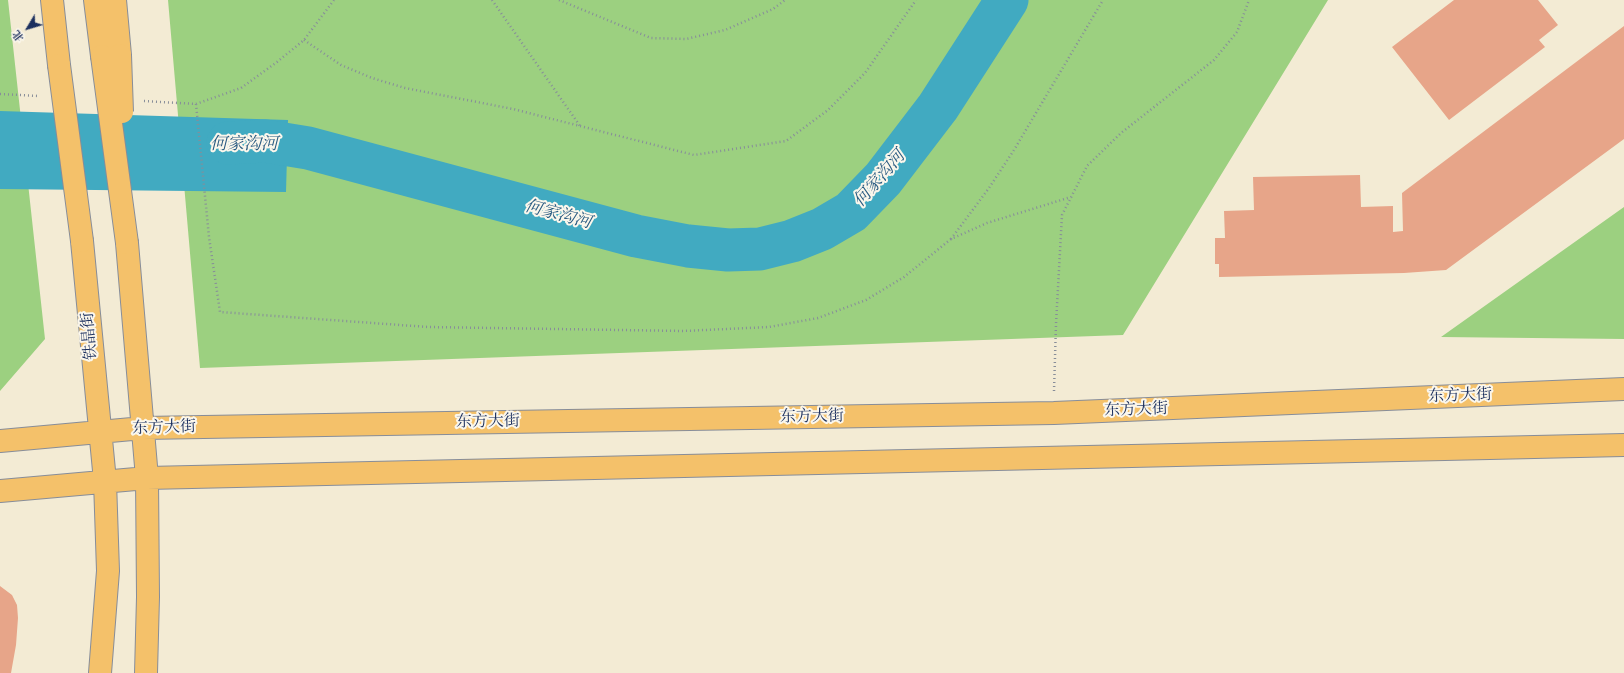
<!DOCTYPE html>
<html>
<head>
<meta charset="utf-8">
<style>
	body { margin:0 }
	#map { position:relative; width:1624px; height:673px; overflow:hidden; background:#f3ebd4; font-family:Alegreya,"Noto Serif SC",serif }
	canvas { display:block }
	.north { position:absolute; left:8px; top:8px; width:40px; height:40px; -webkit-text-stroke:3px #fbf7ec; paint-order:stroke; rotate:232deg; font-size:11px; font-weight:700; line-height:16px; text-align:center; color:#1b2f5e }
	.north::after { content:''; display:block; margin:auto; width:14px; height:18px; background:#1b2f5e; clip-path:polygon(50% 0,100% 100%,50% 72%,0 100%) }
</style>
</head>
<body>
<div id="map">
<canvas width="1624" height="673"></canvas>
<div class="north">北</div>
</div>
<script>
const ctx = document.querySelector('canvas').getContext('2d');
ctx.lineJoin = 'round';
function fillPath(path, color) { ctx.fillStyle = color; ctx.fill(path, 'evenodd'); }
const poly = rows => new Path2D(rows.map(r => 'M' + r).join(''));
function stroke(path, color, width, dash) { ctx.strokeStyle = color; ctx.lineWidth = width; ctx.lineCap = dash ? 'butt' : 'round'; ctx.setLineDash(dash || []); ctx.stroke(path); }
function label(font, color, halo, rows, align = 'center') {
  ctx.font = font + ' Alegreya,"Noto Serif SC",serif'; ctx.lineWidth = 4; ctx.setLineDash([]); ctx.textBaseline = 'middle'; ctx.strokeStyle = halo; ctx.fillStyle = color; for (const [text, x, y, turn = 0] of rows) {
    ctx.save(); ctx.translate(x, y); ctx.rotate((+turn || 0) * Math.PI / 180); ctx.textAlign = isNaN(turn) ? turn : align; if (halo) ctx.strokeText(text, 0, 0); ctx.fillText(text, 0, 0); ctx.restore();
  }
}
fillPath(poly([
	[0,0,8,0,45,339,0,391],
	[168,0,1328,0,1123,335,200,368],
	[1624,207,1624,339,1441,337]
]), '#9cd080');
fillPath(poly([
	[0,111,288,120,286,192,0,189]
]), '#41aac1');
stroke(poly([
	[228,143,265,141,308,148,636,236,688,246,728,250,760,249,792,241,822,229,851,212,883,179,938,107,1007,0]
]), '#41aac1', 43);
fillPath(poly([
	[1454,0,1538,0,1558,25,1539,40,1545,47,1449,120,1392,47],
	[1624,26,1624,139,1446,270,1404,273,1219,277,1219,264,1215,264,1215,238,1225,238,1224,211,1254,210,1253,177,1360,175,1361,207,1393,206,1393,232,1403,231,1402,193],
	[0,586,12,595,17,605,18,618,16,645,11,673,0,673]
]), '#e7a589');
const major = poly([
	[52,0,59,65],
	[95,0,102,56],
	[115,0,120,55],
	[82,241,105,481,108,571,100,673],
	[127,243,147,478,148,597,146,673],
	[0,441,143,428,1054,413,1624,389],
	[0,491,147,478,1624,445]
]);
stroke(major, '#878d99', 24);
stroke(poly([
	[492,0,580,126],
	[559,0,651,38,686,39,725,30,773,9,785,0],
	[304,40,341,65,372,78,405,88,513,109,694,155,786,141,828,110,865,73,916,0],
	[0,94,39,96],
	[144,101,196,104,241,88,277,62,304,40,334,0],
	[196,104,209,237,220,312,428,327,683,331,769,327,818,318,866,300,904,277,951,239,987,223,1071,197],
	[951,239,989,188,1014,150,1103,0],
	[1054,391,1056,324,1062,215,1087,166,1121,133,1214,60,1237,32,1249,0]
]), '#878d99', 2.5, [1, 3]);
stroke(major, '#f4c16a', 22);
const majorBridge = poly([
	[120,55,122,112],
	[102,56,127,243],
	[59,65,82,241]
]);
stroke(majorBridge, '#878d99', 24, []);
stroke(majorBridge, '#f4c16a', 22);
label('16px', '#1b2f5e', '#fbf7ec', [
	["铁晶街",90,336,-95],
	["东方大街",1460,396,-2],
	["东方大街",1136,410,-2],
	["东方大街",812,417,-1],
	["东方大街",488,422,-1],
	["东方大街",164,428,-2]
]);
label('italic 17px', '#285a81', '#fbf7ec', [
	["何家沟河",244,145],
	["何家沟河",880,179,-49],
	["何家沟河",558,215,15]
]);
</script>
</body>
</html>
